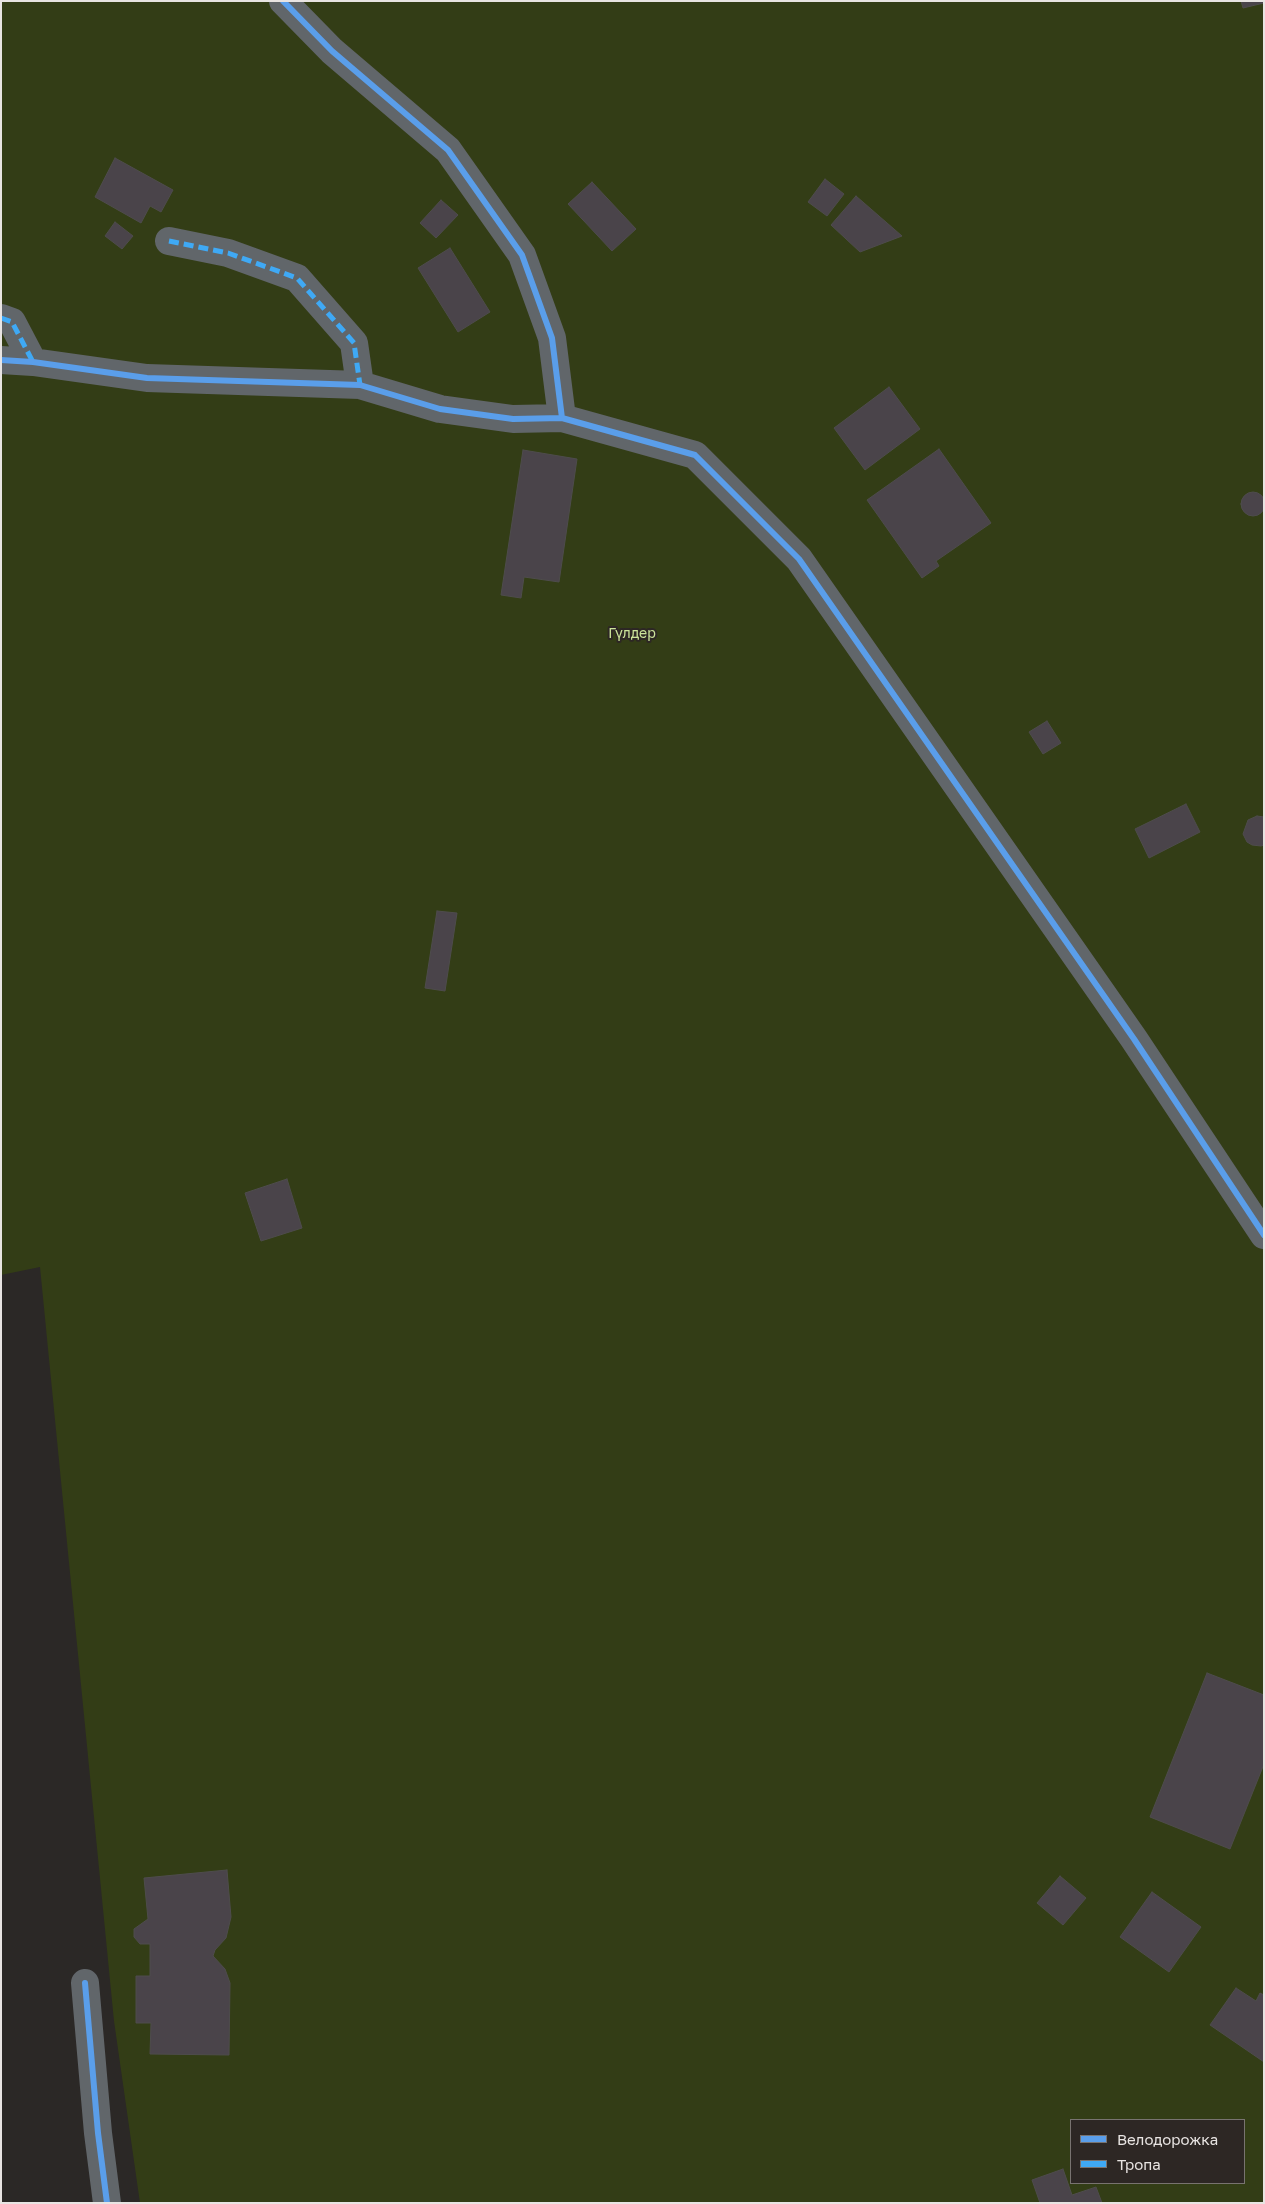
<!DOCTYPE html>
<html>
<head>
<meta charset="utf-8">
<style>
	body { margin:0 }
	#map { position:relative; width:1265px; height:2204px; overflow:hidden; background:#2b2826; font-family:"Golos Text",sans-serif }
	canvas { display:block }
	.frame { position:absolute; inset:0; border:2px solid #e8e4e2; pointer-events:none }
	.legend { position:absolute; left:1070px; top:2119px; width:175px; height:65px; box-sizing:border-box; background:#2d2724; border:1px solid #787370; margin:0; padding:6px 9px; list-style:none; font-size:15px; color:#e8e4e2 }
	.legend li { display:flex; align-items:center; gap:10px; height:25px }
	.legend b { width:25px; border:1px solid #787370 }
</style>
</head>
<body>
<div id="map">
<canvas width="1265" height="2204"></canvas>
<div class="frame"></div>
<ul class="legend">
<li><b style="height:6px;background:#5a9eea"></b>Велодорожка</li>
<li><b style="height:6px;background:#3fa9f5"></b>Тропа</li>
</ul>
</div>
<script>
const ctx = document.querySelector('canvas').getContext('2d');
ctx.lineJoin = 'round';
function fillPath(path, color) { ctx.fillStyle = color; ctx.fill(path, 'evenodd'); }
const poly = rows => new Path2D(rows.map(r => 'M' + r).join(''));
function stroke(path, color, width, dash) { ctx.strokeStyle = color; ctx.lineWidth = width; ctx.lineCap = dash ? 'butt' : 'round'; ctx.setLineDash(dash || []); ctx.stroke(path); }
function label(font, color, halo, rows, align = 'center') {
  ctx.font = font + ' "Golos Text",sans-serif'; ctx.lineWidth = 4; ctx.setLineDash([]); ctx.textBaseline = 'middle'; ctx.strokeStyle = halo; ctx.fillStyle = color; for (const [text, x, y, turn = 0] of rows) {
    ctx.save(); ctx.translate(x, y); ctx.rotate((+turn || 0) * Math.PI / 180); ctx.textAlign = isNaN(turn) ? turn : align; if (halo) ctx.strokeText(text, 0, 0); ctx.fillText(text, 0, 0); ctx.restore();
  }
}
fillPath(poly([
	[1,1,1264,1,1264,2203,140,2203,114,2021,40,1267,1,1275],
	[1071,2120,1244,2120,1244,2183,1071,2183]
]), '#333d16');
const building = poly([
	[1241,1,1264,1,1264,3,1243,8,1241,1],
	[115,158,173,190,161,212,150,206,141,223,95,197,115,158],
	[825,179,844,194,827,216,808,202,825,179],
	[592,182,636,229,612,251,568,204,592,182],
	[856,196,902,236,860,252,831,225,856,196],
	[441,200,458,215,436,238,420,223,441,200],
	[115,222,133,236,122,249,105,236,115,222],
	[450,248,490,312,458,332,418,268,450,248],
	[889,387,920,429,865,470,834,428,889,387],
	[939,449,991,523,936,561,939,566,922,578,867,500,939,449],
	[523,450,577,459,559,582,524,577,521,598,501,595,523,450],
	'1241 504a12 12 0 1 1 24 0a12 12 0 1 1-24 0Z',
	[1047,721,1061,743,1043,754,1029,732,1047,721],
	[1186,804,1200,832,1149,858,1135,829,1186,804],
	[1257,816,1264,817,1264,845,1261,846,1252,845,1247,842,1243,834,1248,820,1257,816],
	[437,911,457,913,445,991,425,988,437,911],
	[287,1179,302,1228,261,1241,245,1193,287,1179],
	[1207,1673,1264,1695,1264,1764,1230,1849,1150,1817,1207,1673],
	[227,1870,231,1917,226,1938,215,1950,213,1956,225,1969,230,1983,229,2055,150,2054,151,2023,136,2023,136,1976,150,1976,150,1944,140,1944,134,1937,134,1929,148,1919,144,1878,227,1870],
	[1060,1876,1086,1898,1063,1925,1037,1903,1060,1876],
	[1152,1892,1201,1927,1169,1972,1120,1937,1152,1892],
	[1236,1988,1256,2001,1260,1993,1264,1995,1264,2062,1210,2025,1236,1988],
	[1063,2169,1072,2195,1096,2187,1102,2203,1040,2203,1032,2180,1063,2169]
]);
fillPath(building, '#4a444a');
stroke(building, '#4e4c4c', 1);
stroke(poly([
	[283,1,332,51,448,150,522,255,552,338,562,418],
	[169,241,228,253,297,278,354,343,360,385],
	[1,318,12,322,33,362],
	[1,360,33,362,147,378,360,385,440,409,513,419,562,418,695,455,799,559,1134,1039,1264,1235],
	[85,1983,98,2133,107,2203]
]), '#61666a', 28);
stroke(poly([
	[169,241,228,253,297,278,354,343,360,385],
	[1,318,12,322,33,362]
]), '#3fa9f5', 5, [10, 5]);
stroke(poly([
	[283,1,332,51,448,150,522,255,552,338,562,418],
	[1,360,33,362,147,378,360,385,440,409,513,419,562,418,695,455,799,559,1134,1039,1264,1235],
	[85,1983,98,2133,107,2203]
]), '#5a9eea', 6);
label('14px', '#cce49a', '#2d2724', [
	["Гүлдер",632,634]
]);
</script>
</body>
</html>
